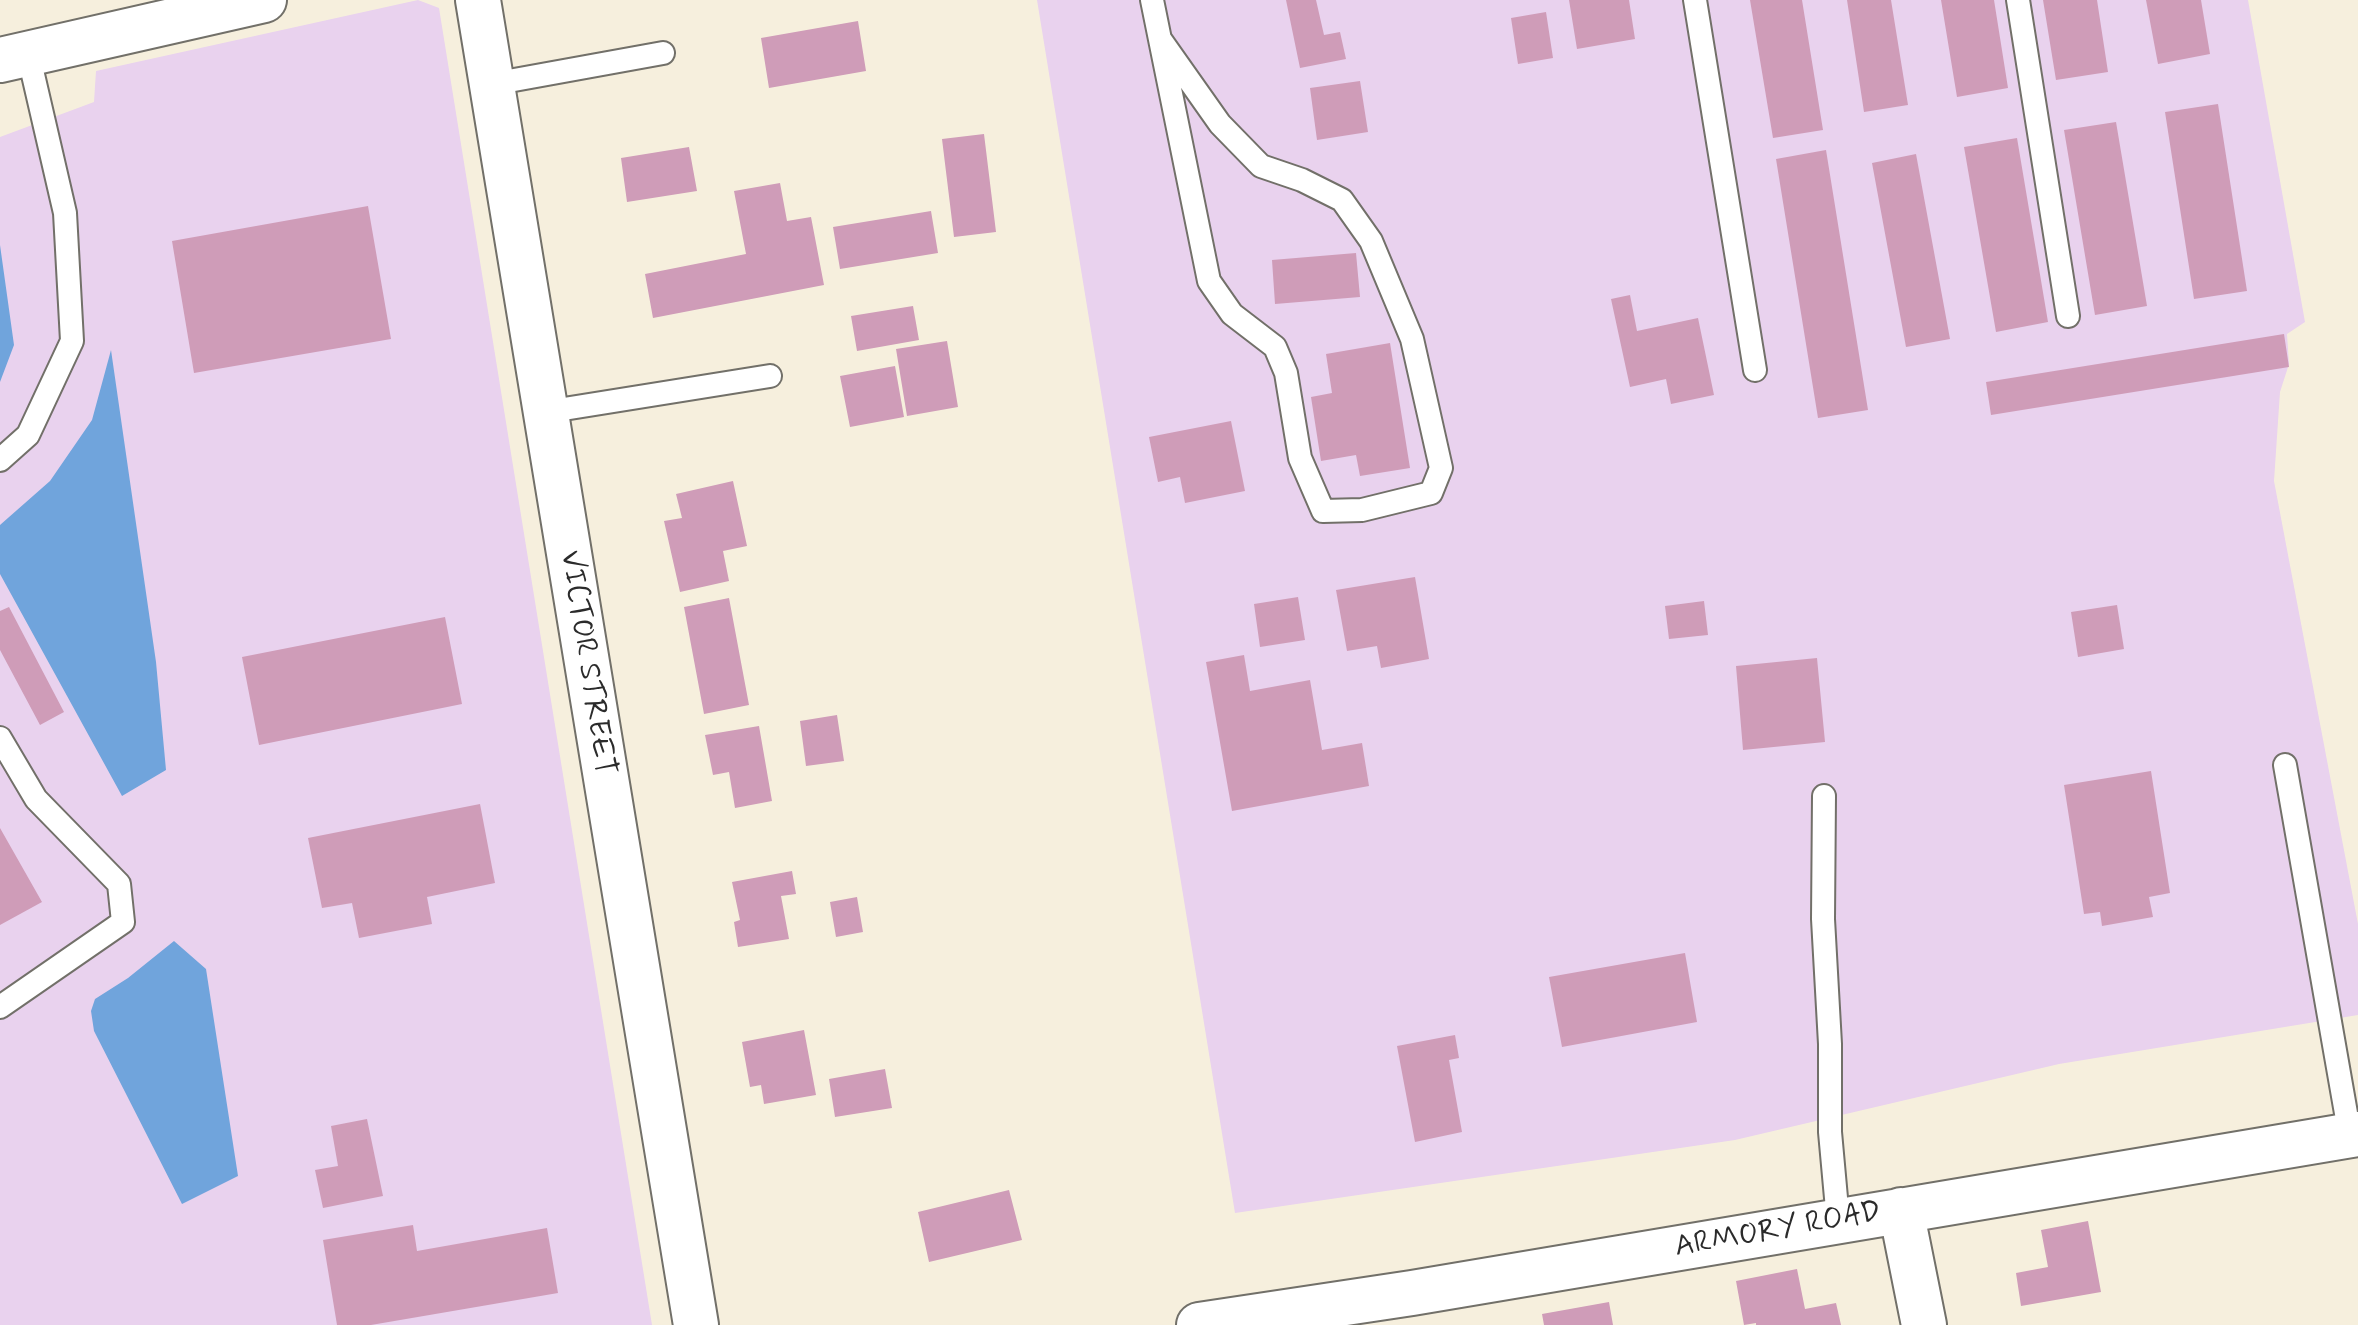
<!DOCTYPE html>
<html>
<head>
<meta charset="utf-8">
<style>
	body { margin:0 }
	canvas { display:block; background:#f6efdd }
</style>
</head>
<body>
<canvas width="2358" height="1325"></canvas>
<script>
const ctx = document.querySelector('canvas').getContext('2d');
ctx.lineJoin = 'round';
function fillPath(path, color) { ctx.fillStyle = color; ctx.fill(path, 'evenodd'); }
const poly = rows => new Path2D(rows.map(r => 'M' + r).join(''));
function stroke(path, color, width, dash) { ctx.strokeStyle = color; ctx.lineWidth = width; ctx.lineCap = dash ? 'butt' : 'round'; ctx.setLineDash(dash || []); ctx.stroke(path); }
function label(font, color, halo, rows, align = 'center') {
  ctx.font = font + ' Mynerve,sans-serif'; ctx.lineWidth = 6; ctx.setLineDash([]); ctx.textBaseline = 'middle'; ctx.strokeStyle = halo; ctx.fillStyle = color; for (const [text, x, y, turn = 0] of rows) {
    ctx.save(); ctx.translate(x, y); ctx.rotate((+turn || 0) * Math.PI / 180); ctx.textAlign = isNaN(turn) ? turn : align; if (halo) ctx.strokeText(text, 0, 0); ctx.fillText(text, 0, 0); ctx.restore();
  }
}
fillPath(poly([
	[418,0,439,8,652,1325,0,1325,0,137,94,102,96,71],
	[1037,0,2248,0,2305,322,2287,334,2289,364,2280,392,2274,481,2358,924,2358,1015,2059,1064,1735,1140,1235,1213]
]), '#e9d2ee');
fillPath(poly([
	[0,245,14,345,0,382],
	[111,350,156,662,166,770,122,796,0,574,0,525,50,481,92,420],
	[174,941,206,969,238,1176,182,1204,94,1031,91,1011,95,999,128,978]
]), '#70a4dc');
fillPath(poly([
	[1286,0,1316,0,1324,35,1340,32,1346,59,1300,68],
	[1569,0,1629,0,1635,39,1577,49],
	[1750,0,1802,0,1823,130,1773,138],
	[1847,0,1891,0,1908,105,1864,112],
	[1941,0,1994,0,2008,88,1957,97],
	[2043,0,2097,0,2108,72,2056,80],
	[2146,0,2201,0,2210,54,2158,64],
	[1546,12,1553,58,1518,64,1511,18],
	[858,21,866,71,769,88,761,38],
	[1360,81,1368,132,1317,140,1310,88],
	[2218,104,2247,291,2194,299,2165,112],
	[2116,122,2147,306,2095,315,2064,130],
	[984,134,996,232,954,237,942,139],
	[2017,138,2048,322,1996,332,1964,147],
	[689,147,697,191,627,202,621,158],
	[1826,150,1868,410,1818,418,1776,159],
	[1916,154,1950,339,1906,347,1872,163],
	[780,183,787,221,811,217,824,285,653,318,645,274,746,254,734,191],
	[368,206,391,339,194,373,172,241],
	[931,211,938,253,840,269,833,227],
	[1356,253,1360,297,1275,304,1272,260],
	[1630,295,1637,331,1698,318,1714,395,1671,404,1666,379,1630,387,1611,299],
	[913,306,919,340,857,351,851,316],
	[2284,334,2289,367,1991,415,1986,382],
	[947,341,958,407,907,416,896,349],
	[1390,343,1410,468,1360,476,1356,455,1321,461,1311,397,1332,393,1326,354],
	[895,366,904,417,850,427,840,376],
	[1231,421,1245,491,1185,503,1180,477,1158,482,1149,437],
	[733,481,747,546,723,551,729,581,680,592,664,521,682,518,676,494],
	[1415,577,1429,659,1381,668,1377,646,1347,651,1336,590],
	[1298,597,1305,640,1260,647,1254,604],
	[729,598,749,705,704,714,684,607],
	[1704,601,1708,635,1669,639,1665,606],
	[2117,605,2124,649,2078,657,2071,612],
	[9,607,64,712,40,725,0,650,0,611],
	[445,617,462,704,259,745,242,657],
	[1244,655,1250,691,1310,680,1322,750,1362,743,1369,786,1232,811,1206,662],
	[1817,658,1825,742,1743,750,1736,666],
	[837,715,844,761,806,766,800,721],
	[759,726,772,801,735,808,729,772,713,775,705,735],
	[2151,771,2170,893,2149,897,2153,917,2102,926,2100,912,2084,914,2064,785],
	[480,804,495,883,427,897,432,924,359,938,352,903,322,908,308,838],
	[0,828,42,902,0,925],
	[792,871,796,894,781,896,789,939,738,947,734,922,740,920,732,882],
	[857,897,863,932,836,937,830,902],
	[1685,953,1697,1022,1562,1047,1549,977],
	[804,1030,816,1095,764,1104,761,1085,750,1087,742,1042],
	[1455,1035,1459,1058,1449,1060,1462,1132,1415,1142,1397,1046],
	[885,1069,892,1108,835,1117,829,1079],
	[367,1119,383,1196,323,1208,315,1170,338,1166,331,1126],
	[1009,1190,1022,1240,929,1262,918,1212],
	[2088,1221,2101,1292,2021,1306,2016,1273,2048,1267,2041,1230],
	[413,1225,417,1251,547,1228,558,1293,371,1325,337,1325,323,1240],
	[1797,1269,1805,1309,1836,1303,1841,1325,1756,1325,1756,1323,1744,1325,1736,1281],
	[1609,1302,1613,1325,1544,1325,1542,1314]
]), '#cf9cb8');
const service = poly([
	[1152,0,1209,281,1232,314,1275,347,1286,373,1300,458,1323,511,1362,510,1431,493,1441,468,1412,339,1371,241,1342,200,1302,180,1261,166,1220,124,1160,39],
	[1695,0,1755,370],
	[2018,0,2068,316],
	[492,84,663,53],
	[545,412,770,376],
	[0,460,28,435,72,341,65,213,28,53],
	[0,738,36,799,119,884,123,922,0,1007],
	[2285,765,2350,1136],
	[1824,796,1823,919,1830,1044,1830,1132,1838,1220]
]);
const minor = poly([
	[478,0,696,1325],
	[1901,1210,1924,1325],
	[1199,1325,1412,1293,2358,1134]
]);
const tertiary = poly([
	[0,60,264,0]
]);
stroke(service, '#727069', 26);
stroke(minor, '#727069', 48);
stroke(tertiary, '#727069', 48);
stroke(service, '#fff', 22);
stroke(minor, '#fff', 44);
stroke(tertiary, '#fff', 44);
label('30px', '#2b2b2b', '#fff', [
	["VICTOR STREET",586,663,81],
	["ARMORY ROAD",1778,1231,-10]
]);
</script>
</body>
</html>
